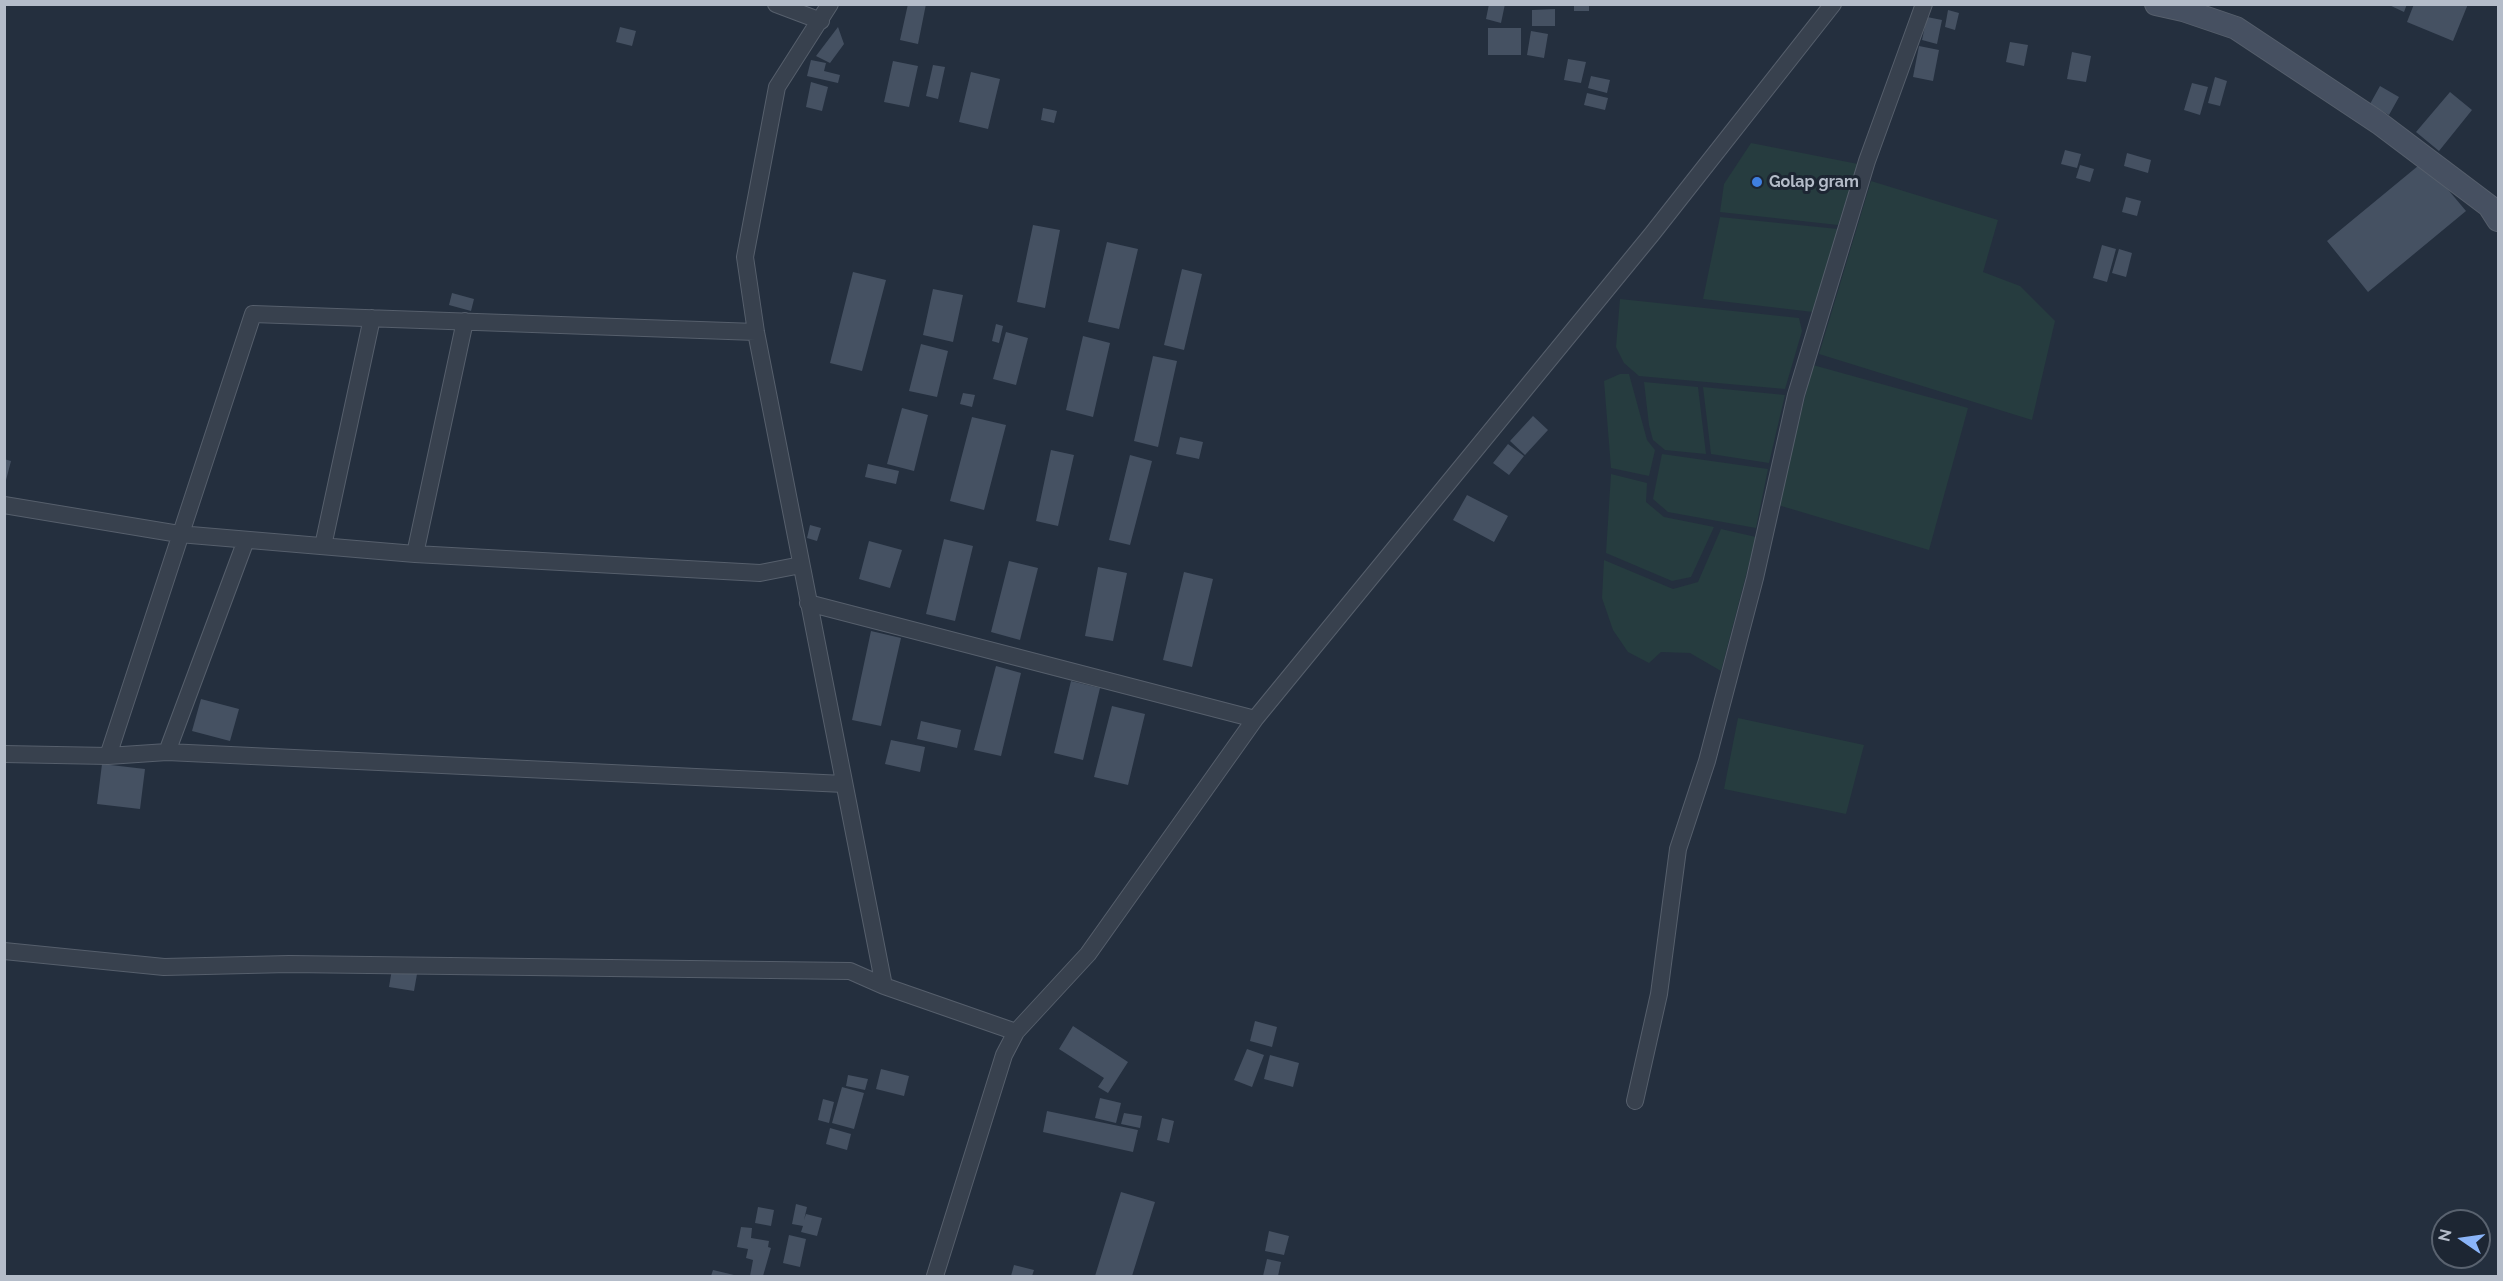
<!DOCTYPE html>
<html>
<head>
<meta charset="utf-8">
<style>
	body { margin:0 }
	#map { position:relative; width:2503px; height:1281px; overflow:hidden; background:#242f3e; font-family:Raleway,sans-serif }
	canvas { display:block }
	.frame { position:absolute; inset:0; border:6px solid #b4bcc9; pointer-events:none }
	.north { position:absolute; left:2431px; top:1209px; width:60px; height:60px; box-sizing:border-box; background:#1d2633; border:2px solid #59626f; border-radius:50%; rotate:283deg; font-size:16px; font-weight:700; line-height:24px; text-align:center; color:#b4bcc9 }
	.north::after { content:''; display:block; margin:auto; width:21px; height:27px; background:#8ab4f8; clip-path:polygon(50% 0,100% 100%,50% 72%,0 100%) }
</style>
</head>
<body>
<div id="map">
<canvas width="2503" height="1281"></canvas>
<div class="frame"></div>
<div class="north">N</div>
</div>
<script>
const ctx = document.querySelector('canvas').getContext('2d');
ctx.lineJoin = 'round';
function fillPath(path, color) { ctx.fillStyle = color; ctx.fill(path, 'evenodd'); }
const poly = rows => new Path2D(rows.map(r => 'M' + r).join(''));
function stroke(path, color, width, dash) { ctx.strokeStyle = color; ctx.lineWidth = width; ctx.lineCap = dash ? 'butt' : 'round'; ctx.setLineDash(dash || []); ctx.stroke(path); }
function label(font, color, halo, rows, align = 'center') {
  ctx.font = font + ' Raleway,sans-serif'; ctx.lineWidth = 6; ctx.setLineDash([]); ctx.textBaseline = 'middle'; ctx.strokeStyle = halo; ctx.fillStyle = color; for (const [text, x, y, turn = 0] of rows) {
    ctx.save(); ctx.translate(x, y); ctx.rotate((+turn || 0) * Math.PI / 180); ctx.textAlign = isNaN(turn) ? turn : align; if (halo) ctx.strokeText(text, 0, 0); ctx.fillText(text, 0, 0); ctx.restore();
  }
}
fillPath(poly([
	[1751,143,1858,164,1838,225,1720,212,1724,184],
	[1871,181,1998,220,1983,272,2020,286,2055,321,2032,420,1819,354],
	[1720,217,1838,229,1813,312,1703,299],
	[1620,299,1799,318,1802,331,1785,389,1639,376,1624,363,1616,347],
	[1813,365,1968,408,1929,550,1778,505],
	[1620,374,1629,374,1647,440,1655,450,1649,476,1611,468,1604,381],
	[1644,382,1698,387,1706,454,1665,450,1653,440,1649,425],
	[1703,387,1785,395,1769,463,1711,454],
	[1662,454,1768,469,1756,528,1668,512,1653,499],
	[1611,474,1647,483,1646,502,1664,517,1714,527,1691,577,1672,581,1606,553],
	[1721,529,1756,537,1721,671,1690,653,1661,652,1649,663,1628,652,1613,630,1602,598,1604,560,1673,589,1698,582],
	[1738,718,1864,745,1846,814,1724,789]
]), '#263c3f');
fillPath(poly([
	[908,4,926,4,918,44,900,40],
	[1489,4,1505,4,1501,23,1486,19],
	[1574,4,1589,4,1589,11,1574,11],
	[2387,4,2407,4,2404,12],
	[2414,4,2468,4,2453,41,2407,22],
	[1555,9,1555,26,1532,26,1532,10],
	[1948,10,1959,13,1955,30,1945,27],
	[1927,17,1942,20,1937,44,1922,40],
	[620,27,636,31,632,46,616,42],
	[838,27,844,44,830,63,816,56],
	[1488,28,1521,28,1521,55,1488,55],
	[1531,31,1548,34,1544,58,1527,55],
	[2010,42,2028,45,2024,66,2006,62],
	[1919,46,1939,50,1933,81,1913,77],
	[2072,52,2091,56,2086,82,2067,79],
	[1568,59,1586,62,1581,83,1564,80],
	[811,60,826,63,824,71,840,75,838,83,807,76],
	[893,61,918,66,909,107,884,102],
	[933,65,945,67,938,99,926,96],
	[971,72,1000,79,988,129,959,122],
	[1591,76,1610,80,1607,93,1588,88],
	[2215,77,2227,81,2220,106,2208,103],
	[811,82,828,87,822,111,806,107],
	[2192,83,2208,87,2200,115,2184,110],
	[2380,86,2399,97,2389,115,2370,104],
	[2450,92,2472,110,2439,151,2416,132],
	[1587,93,1608,98,1605,110,1584,105],
	[1043,108,1057,111,1054,123,1041,120],
	[2065,150,2081,154,2077,168,2061,164],
	[2127,153,2151,160,2148,173,2124,166],
	[2424,161,2466,211,2368,292,2327,241],
	[2080,165,2094,169,2090,182,2076,178],
	[2126,197,2141,201,2137,216,2122,212],
	[1033,225,1060,230,1045,308,1017,302],
	[1107,242,1138,249,1119,329,1088,322],
	[2102,245,2116,249,2107,282,2093,278],
	[2119,249,2132,253,2126,277,2112,273],
	[1182,269,1202,274,1184,350,1164,345],
	[853,272,886,280,862,371,830,363],
	[933,289,963,295,953,342,923,335],
	[452,293,474,299,471,311,449,305],
	[996,324,1003,326,999,343,992,341],
	[1006,332,1028,338,1016,385,993,379],
	[1083,336,1110,343,1093,417,1066,410],
	[921,344,948,351,937,397,909,391],
	[1153,356,1177,361,1158,447,1134,441],
	[963,393,975,395,972,407,960,404],
	[902,408,928,415,914,471,887,464],
	[1533,416,1548,430,1525,455,1510,441],
	[972,417,1006,425,984,510,950,501],
	[1180,437,1203,442,1199,459,1176,454],
	[1508,444,1524,456,1509,475,1493,463],
	[1051,450,1074,455,1058,526,1036,521],
	[1130,455,1152,461,1130,545,1109,540],
	[4,459,11,461,5,484,4,484],
	[868,464,899,471,896,484,865,477],
	[1467,495,1508,516,1494,542,1453,520],
	[810,525,821,528,817,541,807,538],
	[944,539,973,546,955,621,926,614],
	[869,541,902,550,890,588,859,579],
	[1009,561,1038,568,1020,640,991,632],
	[1098,567,1127,573,1113,641,1085,636],
	[1184,572,1213,579,1192,667,1163,660],
	[871,631,901,638,881,726,852,720],
	[996,666,1021,673,1001,756,974,750],
	[1071,681,1100,688,1083,760,1054,753],
	[201,699,239,709,230,741,192,731],
	[1112,706,1145,714,1128,785,1094,777],
	[921,721,961,730,957,748,917,739],
	[891,740,925,747,920,772,885,764],
	[102,764,145,769,140,809,97,804],
	[392,969,417,974,414,991,389,987],
	[1255,1021,1277,1027,1272,1047,1250,1041],
	[1073,1026,1128,1062,1108,1093,1098,1087,1104,1078,1059,1049],
	[1247,1049,1264,1055,1252,1087,1234,1080],
	[1270,1055,1299,1063,1293,1087,1264,1079],
	[881,1069,909,1076,904,1096,876,1089],
	[848,1075,868,1079,865,1090,846,1086],
	[842,1087,864,1093,854,1129,832,1123],
	[1100,1098,1121,1103,1116,1123,1095,1118],
	[823,1099,834,1102,829,1123,818,1120],
	[1047,1111,1138,1130,1133,1152,1043,1132],
	[1124,1113,1142,1116,1140,1128,1121,1124],
	[1162,1118,1174,1121,1169,1143,1157,1140],
	[830,1128,851,1134,847,1150,826,1144],
	[1121,1192,1155,1202,1132,1276,1095,1276],
	[796,1204,807,1207,804,1220,806,1214,822,1218,817,1236,801,1232,803,1226,792,1224],
	[758,1207,774,1210,771,1226,755,1223],
	[741,1227,752,1228,751,1238,769,1241,768,1247,771,1248,763,1276,750,1276,753,1260,746,1258,748,1249,737,1247],
	[1269,1231,1289,1236,1284,1255,1265,1251],
	[789,1235,806,1239,800,1267,783,1263],
	[1267,1259,1281,1262,1278,1276,1263,1276],
	[1014,1265,1034,1270,1032,1276,1011,1276],
	[713,1270,734,1275,734,1276,711,1276]
]), '#455162');
const street = poly([
	[776,4,821,21],
	[830,4,777,87,745,257,756,332,884,986,1016,1032],
	[4,505,179,534,415,554,760,573,801,565],
	[323,546,372,318],
	[415,554,465,321],
	[808,603,1255,719],
	[167,752,246,540],
	[4,754,108,756,167,752,844,784],
	[108,756,253,314,756,332],
	[4,951,164,967,289,964,850,971,884,986],
	[1635,1101,1659,994,1678,849,1707,761,1755,578,1796,395,1867,161,1924,4],
	[935,1276,1004,1055,1016,1032,1088,954,1255,719,1652,234,1833,4]
]);
const secondary = poly([
	[2156,4,2183,10,2236,28,2379,123,2489,206,2498,220]
]);
stroke(street, '#565f6c', 18);
stroke(secondary, '#565f6c', 24);
stroke(street, '#38414e', 16);
stroke(secondary, '#465061', 22);
for (const [x, y, r, color] of [
	[1757,182,6,"#3f7fe0"]
]) { const dot = new Path2D(); dot.arc(x, y, r, 0, 2 * Math.PI); ctx.fillStyle = color; ctx.fill(dot); stroke(dot, '#1d2633', 2); }
label('bold 16px', '#b4bcc9', '#1d2633', [
	["Golap gram",1769,182]
], 'left');
</script>
</body>
</html>
